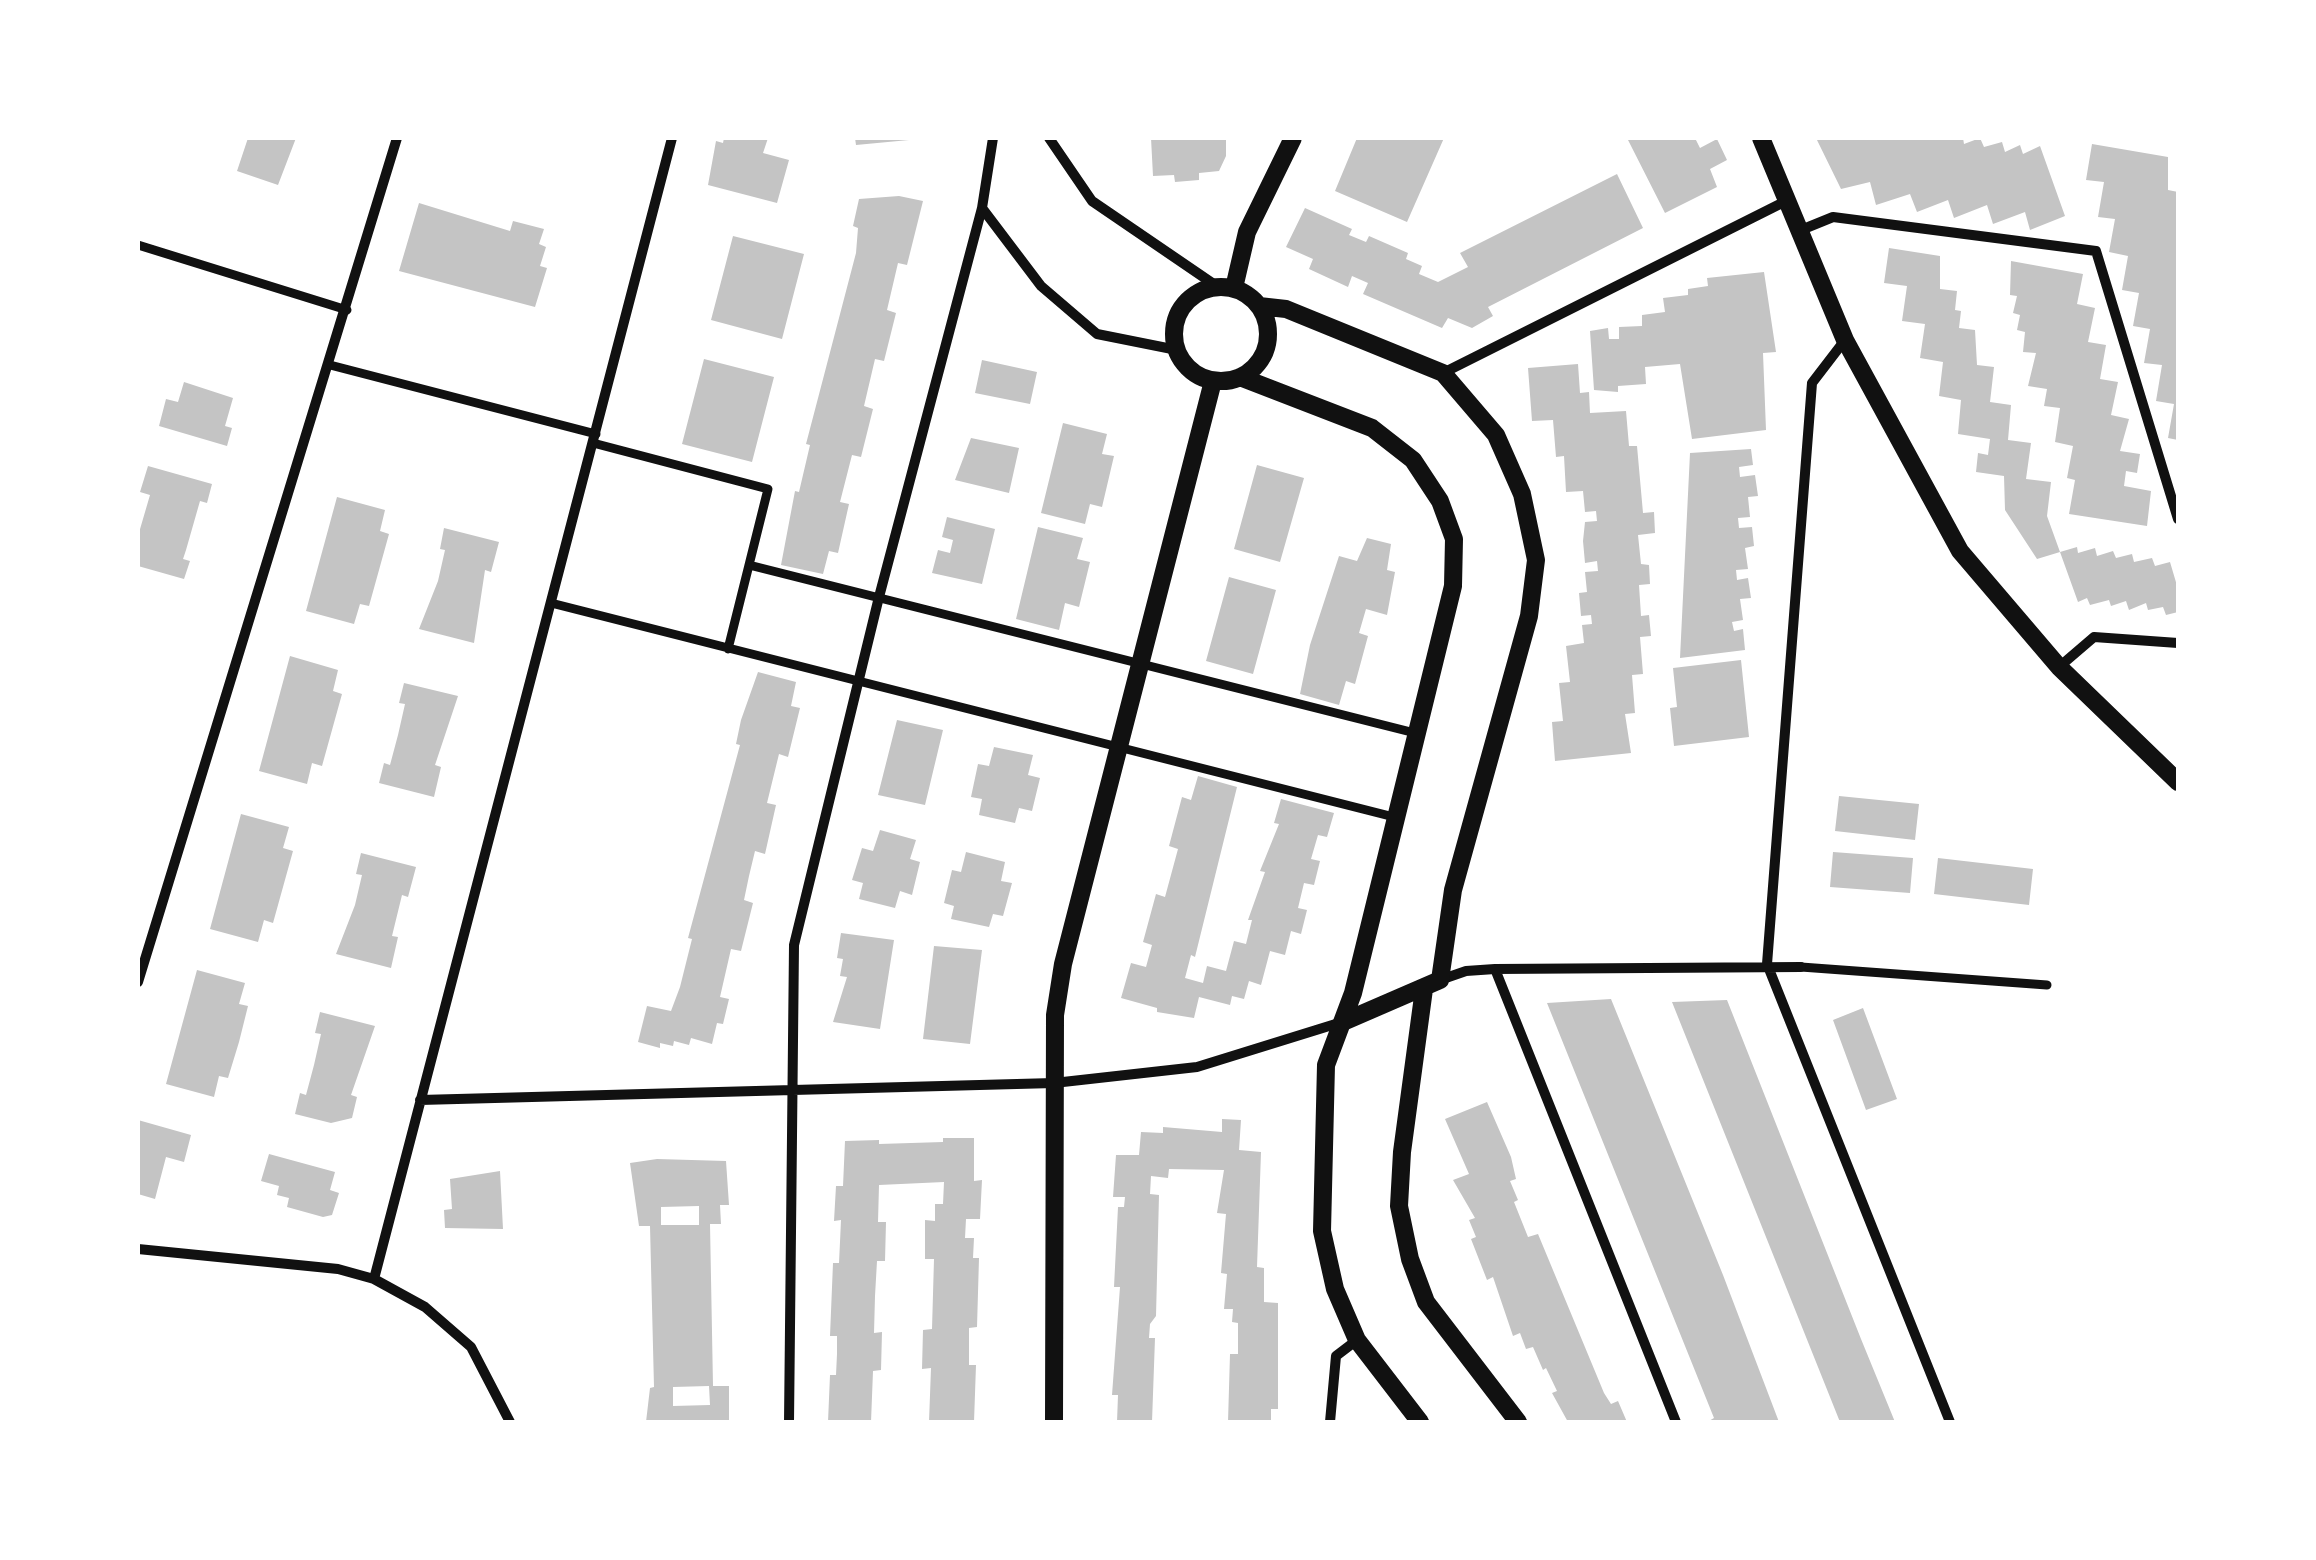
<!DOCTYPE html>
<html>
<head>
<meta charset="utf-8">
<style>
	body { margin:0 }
	#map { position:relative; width:2316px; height:1560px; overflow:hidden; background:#fff; font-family:Poppins,sans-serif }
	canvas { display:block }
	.frame { position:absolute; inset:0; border:140px solid #fff; pointer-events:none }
</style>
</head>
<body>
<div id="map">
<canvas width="2316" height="1560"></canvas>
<div class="frame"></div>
</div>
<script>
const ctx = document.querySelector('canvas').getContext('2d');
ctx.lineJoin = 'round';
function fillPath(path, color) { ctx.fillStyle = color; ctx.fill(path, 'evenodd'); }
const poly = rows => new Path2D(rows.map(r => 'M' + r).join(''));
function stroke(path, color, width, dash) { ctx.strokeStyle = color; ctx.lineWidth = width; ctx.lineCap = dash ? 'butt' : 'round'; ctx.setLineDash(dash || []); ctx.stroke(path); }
fillPath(poly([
	[248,138,296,138,278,185,237,171],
	[724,138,768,138,763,153,789,160,777,203,708,185,716,141,723,143],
	[855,138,908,138,909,140,856,145],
	[1151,138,1226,138,1226,156,1219,171,1199,173,1199,180,1175,182,1174,175,1153,176],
	[1357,138,1444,138,1407,222,1335,191],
	[1627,138,1695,138,1700,148,1717,139,1727,160,1710,169,1717,187,1665,213],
	[1816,138,1963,138,1964,144,1980,138,1984,147,2002,142,2005,152,2020,145,2023,154,2040,146,2065,216,2030,230,2025,212,1993,224,1987,205,1954,218,1948,200,1917,212,1910,194,1876,205,1870,182,1841,189],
	[2092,144,2168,157,2168,190,2178,192,2178,440,2168,438,2174,404,2156,401,2162,365,2144,363,2150,329,2133,326,2139,293,2122,290,2128,256,2109,252,2115,219,2098,217,2104,182,2086,180],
	[1617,174,1643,228,1488,307,1493,316,1472,328,1448,318,1442,328,1363,294,1368,283,1352,276,1348,287,1309,269,1313,259,1286,247,1305,208,1352,229,1349,235,1366,242,1369,236,1408,253,1406,259,1422,266,1419,274,1438,282,1468,267,1460,253],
	[899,196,923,201,907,265,898,263,887,310,896,313,884,361,875,359,864,406,873,409,861,457,852,455,840,502,849,504,838,553,829,551,823,574,781,565,795,491,799,492,810,445,806,444,856,253,858,228,853,226,859,199],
	[419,203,510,231,513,221,544,229,539,244,546,247,540,266,547,268,535,307,399,271],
	[733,236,804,254,782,339,711,320],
	[1889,248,1940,256,1940,289,1957,291,1955,310,1961,311,1959,328,1975,330,1977,365,1994,367,1990,402,2011,405,2008,440,2031,443,2026,479,2051,482,2047,516,2060,552,2037,559,2005,510,2004,476,1976,472,1978,453,1988,455,1990,439,1958,434,1961,400,1939,396,1943,362,1920,358,1925,324,1902,321,1907,286,1884,283],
	[2011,261,2083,274,2077,304,2095,308,2088,342,2106,345,2100,379,2118,382,2111,415,2129,419,2120,451,2140,454,2137,473,2126,471,2124,486,2151,491,2147,526,2069,514,2075,480,2067,478,2073,446,2055,442,2060,408,2044,406,2047,389,2028,386,2036,353,2023,352,2025,332,2017,330,2020,315,2013,313,2017,296,2010,295],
	[1764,272,1776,352,1763,353,1766,430,1692,439,1680,364,1645,367,1646,384,1618,386,1618,392,1594,390,1590,331,1608,328,1609,339,1619,339,1619,327,1642,326,1642,315,1665,312,1663,298,1688,295,1688,289,1708,286,1707,278],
	[704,359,774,377,752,462,682,444],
	[982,360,1037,372,1030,404,975,393],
	[1578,364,1580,393,1589,392,1590,413,1626,411,1629,446,1637,446,1643,513,1654,512,1655,533,1638,535,1641,564,1649,565,1650,584,1639,585,1641,616,1649,615,1651,636,1640,637,1643,674,1632,675,1635,713,1625,714,1631,753,1555,761,1552,722,1563,721,1559,683,1570,682,1566,646,1584,643,1582,625,1592,624,1591,615,1581,616,1579,593,1587,592,1585,572,1598,571,1597,561,1585,563,1583,541,1585,522,1597,521,1596,511,1585,512,1583,491,1566,492,1564,456,1556,457,1553,420,1532,421,1528,368],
	[184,382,233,398,225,426,232,428,227,446,159,426,166,399,178,402],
	[1063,423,1107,434,1102,454,1114,456,1102,507,1090,504,1085,524,1041,513],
	[971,438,1019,448,1009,493,955,480],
	[1751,449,1753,465,1739,467,1740,477,1755,475,1758,496,1748,497,1750,517,1738,518,1739,528,1752,527,1754,546,1745,548,1748,569,1736,570,1737,580,1748,578,1751,598,1740,599,1743,620,1732,622,1734,631,1743,629,1745,650,1680,658,1690,453],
	[1257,465,1304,478,1280,562,1234,549],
	[148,466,212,484,207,503,200,501,186,550,183,559,190,561,184,579,138,566,138,536,150,495,140,492],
	[337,497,385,510,380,531,389,534,369,606,360,604,354,624,306,611],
	[947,517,995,529,982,584,932,573,938,550,950,553,953,540,942,537],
	[1038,527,1083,538,1077,559,1090,562,1079,607,1065,603,1059,630,1016,619],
	[444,528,499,542,491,572,485,570,474,643,419,629,438,581,445,550,440,549],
	[1367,538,1391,544,1387,570,1395,572,1387,615,1366,609,1359,633,1368,636,1355,684,1346,681,1339,705,1300,694,1310,645,1339,556,1357,561],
	[2077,547,2078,553,2095,548,2097,556,2113,551,2116,558,2132,554,2134,562,2152,558,2155,566,2170,562,2178,589,2178,612,2166,615,2163,607,2148,610,2146,603,2129,610,2126,601,2111,606,2109,600,2090,605,2087,598,2078,602,2060,552],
	[1229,577,1276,590,1253,674,1206,661],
	[290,656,338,670,333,691,342,694,322,766,312,763,307,784,259,771],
	[1741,660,1749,737,1674,746,1670,708,1677,707,1673,668],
	[758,672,796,682,791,706,800,708,788,757,779,754,767,803,776,805,765,854,755,851,749,876,744,900,753,903,741,951,731,949,720,997,729,999,723,1024,717,1023,712,1044,691,1038,689,1045,674,1041,673,1046,660,1043,660,1048,638,1042,647,1006,671,1011,680,987,692,939,688,938,740,745,736,744,741,720],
	[404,683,458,696,435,765,441,767,434,797,379,783,384,763,390,765,398,735,405,704,399,703],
	[897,720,943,730,925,805,878,795],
	[994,747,1033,755,1028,775,1040,778,1032,811,1019,808,1015,823,979,815,982,799,971,797,978,764,989,766],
	[1198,776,1237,787,1195,957,1191,955,1185,978,1203,983,1207,966,1226,971,1234,941,1246,944,1252,920,1248,920,1265,872,1260,871,1279,824,1274,823,1281,799,1334,813,1327,837,1318,835,1311,859,1320,861,1314,885,1304,883,1298,908,1307,910,1301,934,1291,931,1285,955,1270,951,1261,985,1249,981,1244,999,1232,996,1230,1005,1199,997,1194,1018,1157,1012,1157,1008,1121,998,1131,963,1146,967,1152,945,1143,942,1156,894,1165,897,1178,849,1169,846,1182,797,1191,800],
	[1839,796,1919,804,1915,840,1835,831],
	[241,814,289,827,283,848,293,851,273,923,264,920,258,942,210,929],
	[880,830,916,840,910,859,920,862,912,895,900,891,895,908,859,899,863,883,852,880,862,848,873,851],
	[966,852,1005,862,1001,881,1012,883,1003,916,993,914,989,927,951,919,954,906,944,903,952,870,961,872],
	[1833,852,1913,858,1910,893,1830,887],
	[361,853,416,867,408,897,402,895,392,936,398,937,391,968,336,954,355,905,362,875,356,874],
	[1938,858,2033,869,2029,905,1934,894],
	[841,933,894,940,880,1029,833,1022,847,977,840,976,843,959,837,958],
	[934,946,982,950,970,1044,923,1039],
	[197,970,245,983,239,1004,248,1006,239,1042,228,1078,219,1076,214,1097,166,1084],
	[1611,999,1723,1275,1779,1422,1707,1422,1714,1418,1547,1003],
	[1727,1000,1861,1339,1895,1422,1840,1422,1672,1002],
	[1863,1008,1897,1099,1866,1110,1833,1020],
	[320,1012,375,1026,351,1095,357,1097,352,1118,331,1123,295,1114,300,1093,306,1095,314,1065,321,1034,315,1033],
	[1487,1102,1511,1157,1516,1179,1510,1181,1518,1200,1514,1202,1528,1237,1538,1234,1604,1393,1611,1404,1618,1401,1627,1422,1568,1422,1552,1393,1557,1391,1546,1368,1543,1370,1533,1347,1526,1349,1520,1333,1513,1336,1493,1277,1487,1280,1471,1239,1476,1237,1469,1220,1475,1218,1453,1180,1469,1174,1445,1119],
	[1222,1119,1241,1120,1239,1150,1261,1152,1257,1267,1264,1268,1264,1302,1278,1303,1278,1409,1271,1409,1271,1422,1228,1422,1230,1354,1238,1354,1238,1323,1232,1322,1233,1309,1224,1309,1227,1274,1221,1273,1226,1214,1217,1213,1224,1170,1169,1169,1168,1178,1151,1176,1150,1194,1159,1195,1156,1316,1150,1324,1149,1338,1155,1338,1152,1422,1117,1422,1118,1395,1112,1395,1120,1287,1114,1287,1118,1207,1124,1207,1125,1197,1113,1197,1116,1155,1139,1155,1141,1132,1163,1133,1163,1127,1222,1132],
	[138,1120,191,1135,184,1162,166,1157,155,1199,138,1194],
	[943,1138,974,1138,974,1181,982,1180,980,1219,966,1219,965,1238,974,1238,973,1258,979,1258,977,1327,969,1328,969,1365,976,1365,974,1422,929,1422,931,1368,922,1369,923,1330,932,1329,934,1259,925,1259,925,1220,935,1221,935,1204,943,1204,944,1182,879,1185,878,1222,886,1222,885,1261,877,1261,875,1296,874,1333,882,1332,881,1370,873,1371,871,1422,828,1422,830,1375,836,1375,837,1354,837,1336,830,1336,833,1263,839,1263,840,1242,841,1220,834,1221,836,1186,843,1186,845,1141,879,1140,879,1144,943,1142],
	[269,1154,335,1172,330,1190,339,1193,332,1215,323,1217,287,1207,289,1198,277,1195,279,1186,261,1181],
	[657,1159,726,1161,729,1205,720,1205,721,1224,710,1224,713,1386,729,1386,729,1422,646,1422,650,1388,654,1387,650,1226,639,1226,630,1163],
	[699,1206,699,1225,661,1225,661,1207],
	[709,1386,710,1405,673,1406,673,1387],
	[500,1171,503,1229,445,1228,444,1210,452,1209,450,1179]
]), '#c4c4c4');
stroke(poly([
	[138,245,347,310],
	[330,365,596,434],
	[593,443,768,489,749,565],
	[551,603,1394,817],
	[728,649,749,565,1415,733],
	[1801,967,2047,985]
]), '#111', 9);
stroke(poly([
	[993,138,982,208,1041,286,1097,334,1177,350],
	[1049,138,1092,201,1218,287],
	[1801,230,1833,217,2096,251,2178,519],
	[1845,340,1812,383,1767,964,1950,1422],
	[1443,373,1788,200],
	[2059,667,2094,637,2178,643],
	[1495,969,1676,1422],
	[1440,980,1466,971,1495,969,1801,967],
	[138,982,397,138],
	[420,1100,1054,1083,1197,1067,1342,1022],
	[138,1249,338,1269,374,1279,425,1307,471,1347,510,1422],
	[374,1279,672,138],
	[789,1422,794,945,879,597,982,208],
	[1330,1422,1336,1356,1357,1340]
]), '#111', 10);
stroke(poly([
	[1761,138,1845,340,1960,551,2059,667,2178,782],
	'1174 334a47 47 0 1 1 94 0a47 47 0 1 1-94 0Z',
	[1234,288,1247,232,1293,138],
	[1259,306,1286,309,1443,373,1496,435,1522,494,1536,560,1529,616,1453,890,1440,980,1343,1022],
	[1240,377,1372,428,1413,460,1440,501,1454,539,1453,586,1353,993,1326,1065,1322,1231,1335,1289,1357,1340,1420,1422],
	[1424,989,1402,1152,1399,1206,1410,1259,1426,1302,1518,1422],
	[1054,1422,1055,1015,1063,964,1213,381]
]), '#111', 18);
</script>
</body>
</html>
